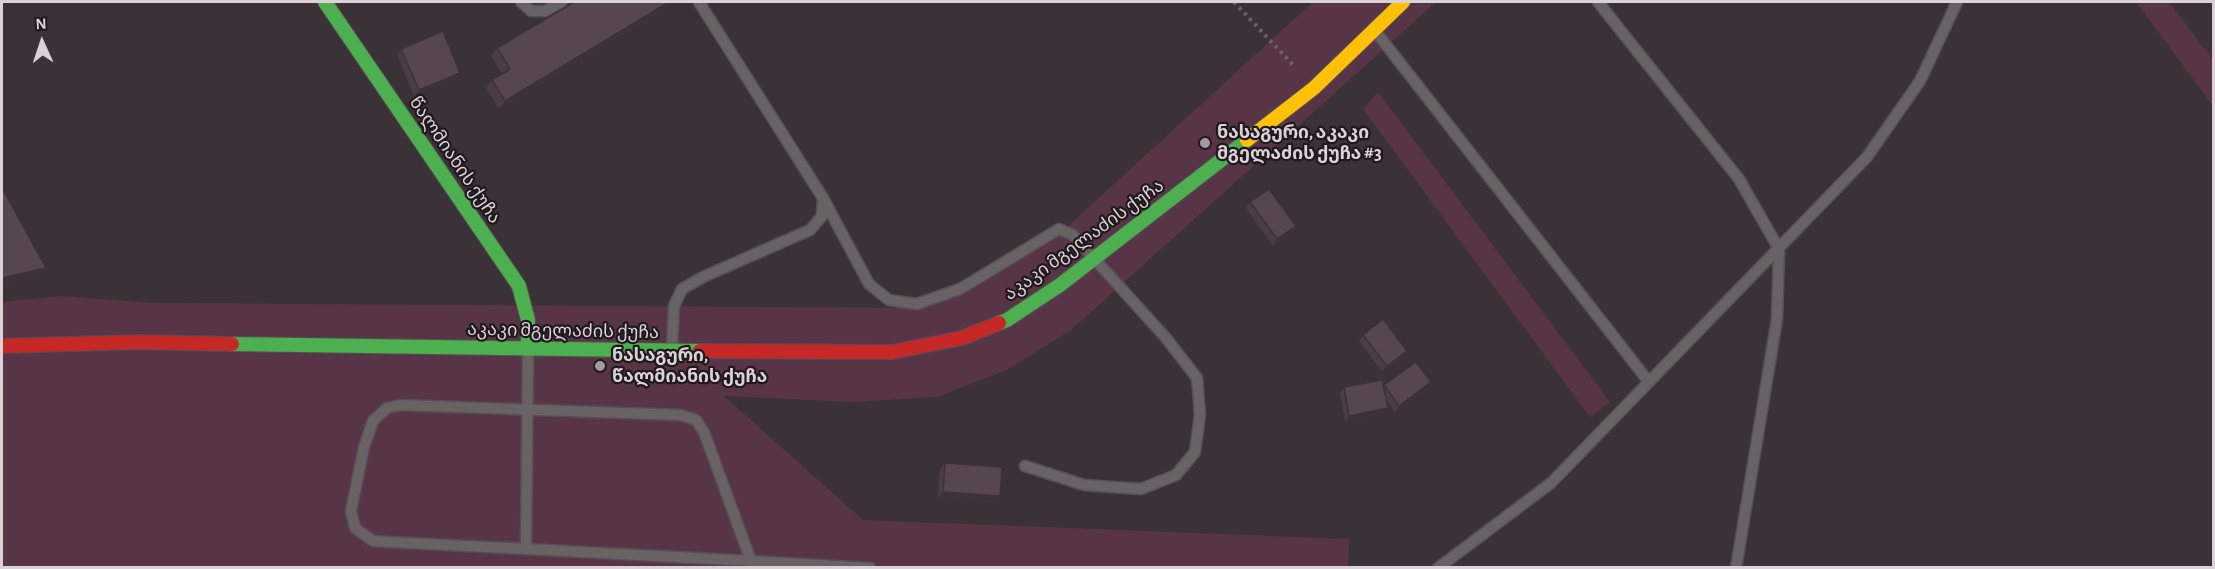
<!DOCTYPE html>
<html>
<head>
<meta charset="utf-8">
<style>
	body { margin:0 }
	#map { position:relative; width:2215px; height:569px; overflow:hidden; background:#3a3236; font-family:"Alegreya Sans",sans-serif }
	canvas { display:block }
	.frame { position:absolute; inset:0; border:3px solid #dbd2d7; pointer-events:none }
	.north { position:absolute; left:12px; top:12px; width:60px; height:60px; -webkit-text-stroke:4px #20191d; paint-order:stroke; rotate:357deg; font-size:16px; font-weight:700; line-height:24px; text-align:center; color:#dbd2d7 }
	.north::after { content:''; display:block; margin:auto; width:21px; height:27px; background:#dbd2d7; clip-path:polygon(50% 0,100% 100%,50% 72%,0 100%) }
</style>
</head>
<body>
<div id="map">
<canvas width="2215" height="569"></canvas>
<div class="frame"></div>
<div class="north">N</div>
</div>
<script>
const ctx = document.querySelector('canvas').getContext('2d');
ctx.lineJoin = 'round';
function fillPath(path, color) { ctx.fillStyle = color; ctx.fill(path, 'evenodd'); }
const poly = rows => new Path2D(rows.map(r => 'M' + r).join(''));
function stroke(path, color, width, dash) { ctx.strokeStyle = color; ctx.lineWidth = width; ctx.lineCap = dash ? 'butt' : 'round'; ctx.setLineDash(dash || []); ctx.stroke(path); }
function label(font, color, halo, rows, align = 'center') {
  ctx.font = font + ' "Alegreya Sans","Noto Sans Georgian",sans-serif'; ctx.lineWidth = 4.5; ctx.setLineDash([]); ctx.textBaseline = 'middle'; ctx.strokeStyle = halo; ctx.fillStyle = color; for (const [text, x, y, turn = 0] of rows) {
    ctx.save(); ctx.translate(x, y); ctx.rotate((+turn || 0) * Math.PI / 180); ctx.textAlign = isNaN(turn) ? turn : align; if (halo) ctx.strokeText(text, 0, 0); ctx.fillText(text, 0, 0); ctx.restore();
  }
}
fillPath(poly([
	[1313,2,1436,2,1071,330,1007,370,937,397,853,402,724,396,863,520,1349,539,1348,567,2,567,2,302,61,296,152,303,919,308,970,288,1068,226],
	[2136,2,2169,2,2213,60,2213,106],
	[1378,92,1610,402,1590,417,1363,109]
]), '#583447');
const lane = poly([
	[521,2,531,11,545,11,562,2],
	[1598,2,1739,179,1779,249,1777,319,1736,568],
	[1376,32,1649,382],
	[823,198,869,284,889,300,917,304,960,289,1059,229,1073,235,1166,338,1197,378,1200,414,1195,452,1176,475,1141,489,1084,485,1025,466],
	[672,348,674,306,682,289,703,277,810,230,822,216,823,198,699,2],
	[526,549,528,352],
	[751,561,704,432,696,420,680,415,400,405,387,408,373,421,364,447,351,511,355,528,373,541,388,542,526,549,751,561,870,568],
	[1438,568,1551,483,1867,157,1920,81,1957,2]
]);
const fast = poly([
	[325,2,519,286,528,320,528,349],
	[999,323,1007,320,1060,285,1247,140],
	[232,344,700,351]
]);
const slow = poly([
	[1247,140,1314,88,1403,2]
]);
const jam = poly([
	[2,346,139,342,232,344],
	[700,351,892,352,962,338,999,323]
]);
stroke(lane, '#564f53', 13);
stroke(fast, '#564f53', 16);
stroke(slow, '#564f53', 16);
stroke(jam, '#564f53', 16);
stroke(poly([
	[1234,2,1295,67]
]), '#686366', 4, [3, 4.5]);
stroke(lane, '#686265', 10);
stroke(fast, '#4caf50', 14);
stroke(slow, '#ffc107', 14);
stroke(jam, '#c62828', 14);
fillPath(poly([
	[673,4,499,109,486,88,492,80,502,74,491,56,497,48],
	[401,49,460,73,456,79,414,96,397,55],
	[1250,202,1296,226,1292,232,1273,246,1246,208],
	[1363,335,1407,351,1402,357,1382,372,1359,341],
	[1431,382,1426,388,1395,412,1386,399,1388,408,1383,414,1345,422,1340,393,1344,387,1383,386,1384,385],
	[945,463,1000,496,995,502,938,498,940,469]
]), '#4a3d44');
fillPath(poly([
	[669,2,675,2,673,4,499,109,505,101],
	[460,73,456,79,414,96,419,90],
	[1296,226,1292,232,1273,246,1277,239],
	[46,268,39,279,2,287,2,278],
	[1407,351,1402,357,1382,372,1387,366],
	[1431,382,1426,388,1395,412,1399,406],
	[1388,408,1383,414,1345,422,1349,416],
	[943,492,1000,496,995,502,938,498]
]), '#3c3237');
const building = poly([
	[574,2,669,2,505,101,492,80,510,69,497,48,574,2],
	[443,31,460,73,419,90,401,49,443,31],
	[2,188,46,268,2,278,2,188],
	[1269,189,1296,226,1277,239,1250,202,1269,189],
	[1383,319,1407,351,1387,366,1363,335,1383,319],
	[1416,362,1431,382,1399,406,1384,385,1416,362],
	[1382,380,1388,408,1349,416,1344,387,1382,380],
	[945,463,1002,467,1000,496,943,492,945,463]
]);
fillPath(building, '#56474f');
stroke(building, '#3c3237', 1.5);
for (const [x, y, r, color] of [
	[1205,143,6,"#a39a9f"],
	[600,366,6,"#a39a9f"]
]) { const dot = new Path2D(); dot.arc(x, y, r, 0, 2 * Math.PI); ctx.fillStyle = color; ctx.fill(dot); stroke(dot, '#20191d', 2); }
label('bold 18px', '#dbd2d7', '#20191d', [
	["ნასაგური, აკაკი",1217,133],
	["მგელაძის ქუჩა #3",1217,154],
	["ნასაგური,",612,356],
	["წალმიანის ქუჩა",612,377]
], 'left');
label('18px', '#dbd2d7', '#20191d', [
	["წალმიანის ქუჩა",455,160,56],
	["აკაკი მგელაძის ქუჩა",1084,240,-36],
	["აკაკი მგელაძის ქუჩა",563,331,1]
]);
</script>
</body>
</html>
